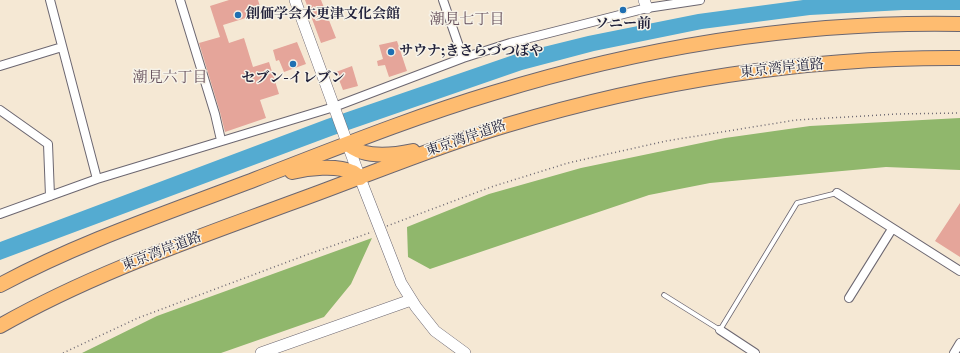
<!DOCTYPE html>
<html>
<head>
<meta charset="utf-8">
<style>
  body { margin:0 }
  canvas { display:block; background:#f5e8d4 }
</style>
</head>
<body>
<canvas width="960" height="353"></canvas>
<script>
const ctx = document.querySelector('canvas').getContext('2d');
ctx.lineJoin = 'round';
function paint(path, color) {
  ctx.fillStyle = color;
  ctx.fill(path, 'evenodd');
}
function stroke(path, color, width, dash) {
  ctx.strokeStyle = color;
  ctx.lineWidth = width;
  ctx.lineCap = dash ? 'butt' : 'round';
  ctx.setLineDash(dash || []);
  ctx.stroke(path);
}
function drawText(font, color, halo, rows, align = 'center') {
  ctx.font = font + ' "Libre Bodoni","Noto Serif JP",serif';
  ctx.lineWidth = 3;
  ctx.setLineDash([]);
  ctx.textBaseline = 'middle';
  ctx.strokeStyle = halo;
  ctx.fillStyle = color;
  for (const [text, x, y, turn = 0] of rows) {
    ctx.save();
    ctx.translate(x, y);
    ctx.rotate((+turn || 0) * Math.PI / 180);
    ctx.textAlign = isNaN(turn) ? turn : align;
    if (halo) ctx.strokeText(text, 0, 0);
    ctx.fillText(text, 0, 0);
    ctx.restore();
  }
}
const forest = new Path2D(`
  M960 118V170L886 167 710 183 649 195 430 269 408 257 407 227 489 194 581 168 725 138 810 126Z
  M372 238 351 284 324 317 221 353H82L157 316Z`);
const water = new Path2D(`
  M803 0H960V10H903L810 15 702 29 594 51 522 70 334 135 0 260V242L327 119 519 53 588 36 698 14Z`);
const building = new Path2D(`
  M229 0H258L262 13 223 25 229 43 244 38 253 67 269 62 279 94 260 100 266 118 225 132 220 112 199 43 220 37 210 6Z
  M305 0H321L336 38 321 43Z
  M397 41 407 71 389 77 385 65 378 66 377 61 383 59 379 45Z
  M297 42 306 64 284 72 279 60 276 61 273 50Z
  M352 66 358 86 343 90 336 72Z
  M960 203V257L935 241Z`);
const path = new Path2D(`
  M387 226 491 187 568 163 666 141 796 120 897 114 960 113
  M63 353 138 318 306 255 372 232`);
const service = new Path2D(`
  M664 295 720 330 797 203 837 193`);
const minor = new Path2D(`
  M50 0 97 179
  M180 0 215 114 221 140
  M443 0 463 58
  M0 66 62 47
  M0 110 48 144 50 196
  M837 193 960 271
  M0 214 97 179 334 107 463 58 510 43 647 8 700 0
  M849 298 892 229
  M720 330 755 353
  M954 353 960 343`);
const tertiary = new Path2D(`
  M295 0 360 178 401 283 416 307 435 331 465 353
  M644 0 647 8
  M261 353 411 300`);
const trunk = new Path2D(`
  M348 144C364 159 394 155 413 151
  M292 172C308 168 337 165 352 172 355 173 358 176 360 178
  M0 285C82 241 170 212 256 179 334 149 413 117 493 93 643 47 802 21 960 24
  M0 326C91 274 191 240 288 204 361 178 433 147 507 125 654 81 806 57 960 58`);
const markers = [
  [623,10,4,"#1f6fb2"],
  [238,15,4,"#1f6fb2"],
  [391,52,4,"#1f6fb2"],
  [293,64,4,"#1f6fb2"]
];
const poiNames = [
  ["創価学会木更津文化会館",246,15],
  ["ソニー前",623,25,"center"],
  ["サウナ;きさらづつぼや",399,52],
  ["セブン-イレブン",293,79,"center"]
];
const streetNames = [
  ["東京湾岸道路",782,69,-6],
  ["東京湾岸道路",466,139,-19],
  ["東京湾岸道路",162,252,-21]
];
const neighbourhoodNames = [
  ["潮見七丁目",467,20],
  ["潮見六丁目",170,78]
];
paint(forest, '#90b76c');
paint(water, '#54abd1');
paint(building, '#e5a59a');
stroke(service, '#6c6771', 5.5);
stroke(minor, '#6c6771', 10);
stroke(tertiary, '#6c6771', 12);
stroke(trunk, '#6c6771', 16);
stroke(path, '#6c6771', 1.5, [1, 3]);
stroke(service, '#fff', 4);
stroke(minor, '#fff', 8);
stroke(tertiary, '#fff', 11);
stroke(trunk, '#febc70', 14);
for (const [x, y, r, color] of markers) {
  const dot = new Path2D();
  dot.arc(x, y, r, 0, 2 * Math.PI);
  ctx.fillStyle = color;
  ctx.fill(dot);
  stroke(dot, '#f7f3e8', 1.5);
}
drawText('bold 14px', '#22223b', '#f7f3e8', poiNames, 'left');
drawText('14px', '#22223b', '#f7f3e8', streetNames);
drawText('15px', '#66505c', '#f7f3e8', neighbourhoodNames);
</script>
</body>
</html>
